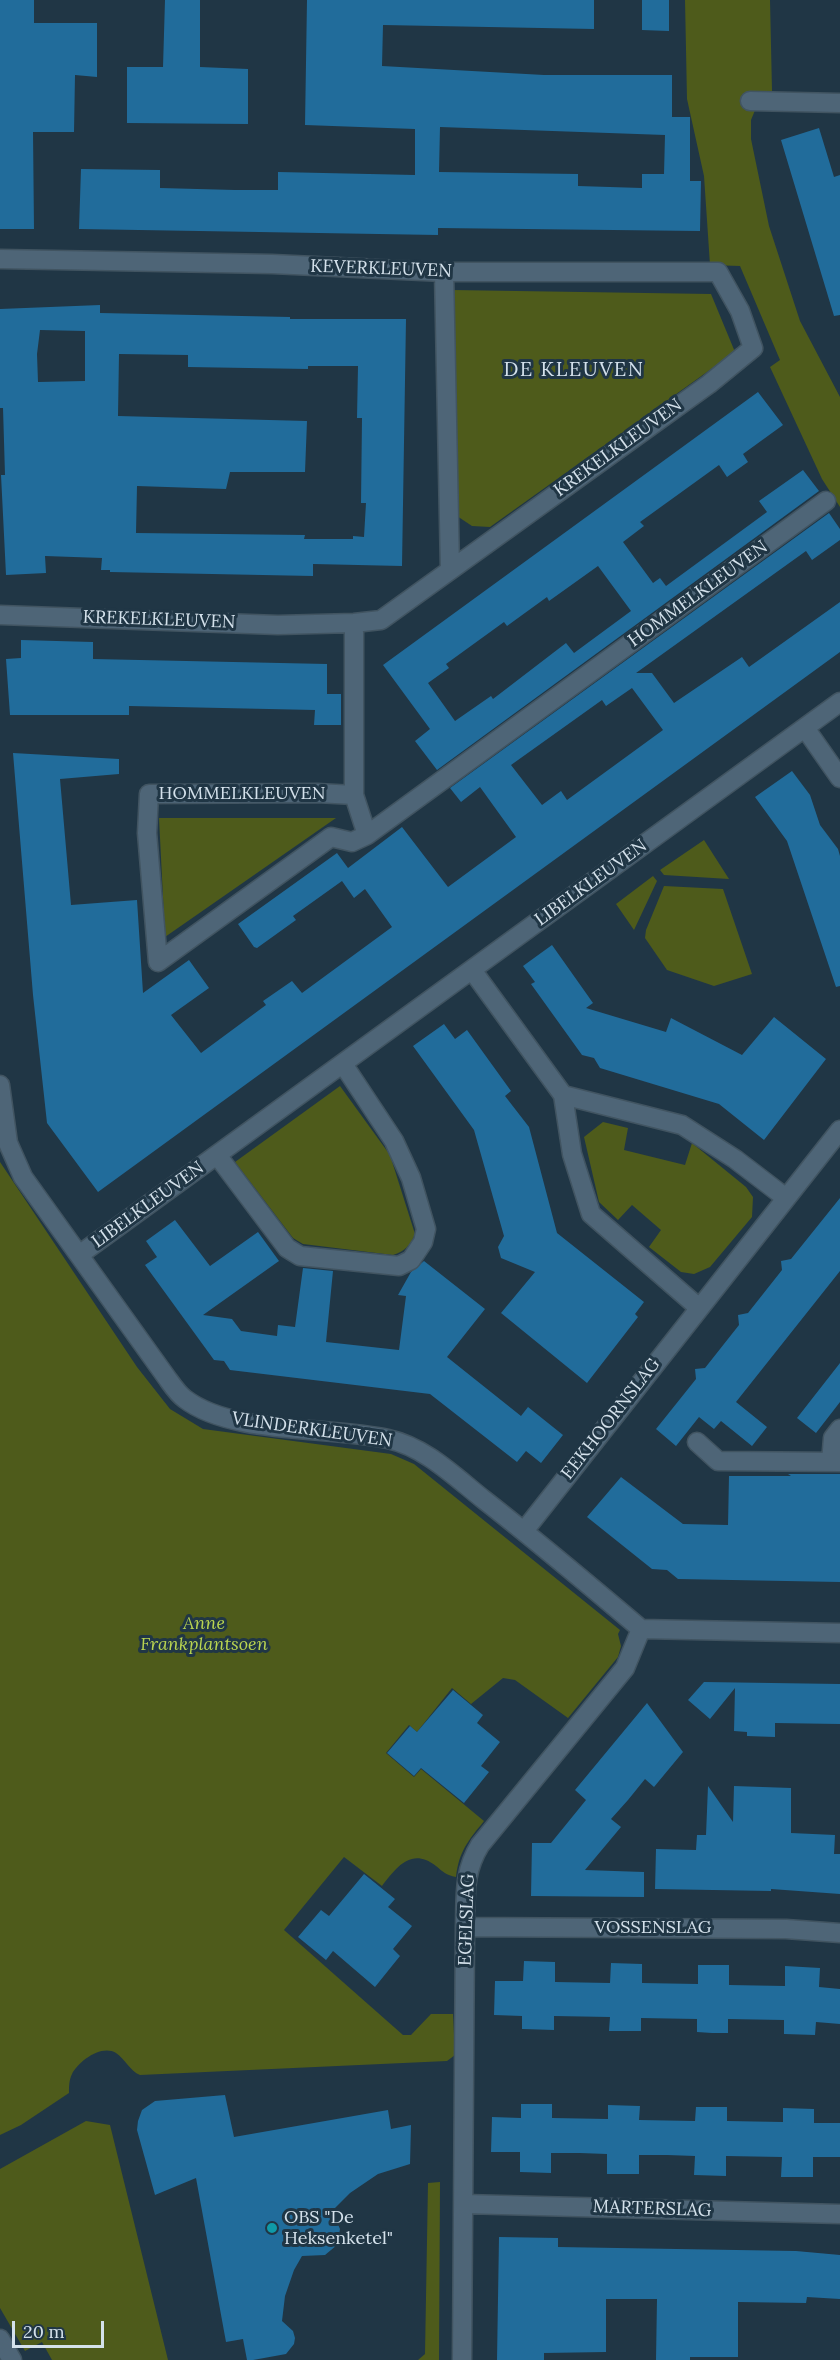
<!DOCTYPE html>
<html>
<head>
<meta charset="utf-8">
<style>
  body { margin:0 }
  #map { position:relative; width:840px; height:2360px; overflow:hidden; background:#203645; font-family:Lora,serif }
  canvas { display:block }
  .scale { position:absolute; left:12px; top:2321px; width:92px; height:27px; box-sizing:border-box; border:3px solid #d4e1eb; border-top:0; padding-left:8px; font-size:18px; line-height:21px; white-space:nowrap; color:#d4e1eb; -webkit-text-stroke:4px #203645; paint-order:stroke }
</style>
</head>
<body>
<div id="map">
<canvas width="840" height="2360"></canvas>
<div class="scale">20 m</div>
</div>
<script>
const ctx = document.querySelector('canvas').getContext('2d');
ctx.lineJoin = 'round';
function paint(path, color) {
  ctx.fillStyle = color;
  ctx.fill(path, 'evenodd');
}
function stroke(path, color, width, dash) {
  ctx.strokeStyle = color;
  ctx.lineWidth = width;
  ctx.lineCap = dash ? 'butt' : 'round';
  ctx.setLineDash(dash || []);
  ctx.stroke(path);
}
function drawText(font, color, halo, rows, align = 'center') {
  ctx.font = font + ' Lora,serif';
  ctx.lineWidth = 6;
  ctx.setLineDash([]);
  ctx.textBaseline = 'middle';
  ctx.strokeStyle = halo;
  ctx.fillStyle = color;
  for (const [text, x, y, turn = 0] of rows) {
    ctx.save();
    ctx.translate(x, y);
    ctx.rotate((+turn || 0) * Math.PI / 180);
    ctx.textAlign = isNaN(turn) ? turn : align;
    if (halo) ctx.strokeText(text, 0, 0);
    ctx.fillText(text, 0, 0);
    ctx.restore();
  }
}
const green = new Path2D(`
  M685 0H770L772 91H763L751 120V139L769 226 800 321 840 397V507L822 479 770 367 780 360 740 266 710 265 704 176 687 99Z
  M452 290 711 294 735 352 490 527 472 526 457 516Z
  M159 818H336L165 937Z
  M704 840 729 879 664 875 660 870Z
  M653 876 657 881 634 930 616 904Z
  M664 886 723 889 752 974 714 986 667 970 645 938 646 930Z
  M340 1086 390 1155 415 1234C410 1246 405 1251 393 1255L303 1244 293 1238 235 1162Z
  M603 1122 628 1128 624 1150 685 1165 692 1143 746 1187 753 1197 752 1217 710 1267 694 1274 681 1272 649 1247 661 1230 632 1205 618 1220 599 1202 584 1137Z
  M0 1162 137 1367 170 1409 203 1429 391 1454 414 1464 620 1630 618 1634 621 1646 618 1657 568 1718 515 1680 503 1678 471 1704 452 1688 417 1732 409 1725 386 1753 414 1777 421 1769 484 1821C468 1841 459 1851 456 1877 446 1875 443 1872 436 1866 411 1847 397 1867 382 1886L344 1857 284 1930 403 2035H411L431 2014H453L455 2055 447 2061 140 2075C130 2071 125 2059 116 2053 101 2044 78 2062 72 2074 69 2080 69 2087 69 2093L21 2125 0 2135Z
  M86 2121 110 2125 168 2360H52L42 2342 25 2351 0 2308V2169Z
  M440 2182 439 2360H418L425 2354 428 2183Z`);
const building = new Path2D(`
  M0 0H34V23H97V77L75 75 74 132H33L34 229H0Z
  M165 0H200V67L248 69V124L127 123V67H163Z
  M307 0H594V29L383 25 382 66 544 75H672V117H690V181H701L700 231 438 228V235L79 229 81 169 160 170V188L235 190H278V172L415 175V129L305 125ZM440 127 665 135 664 174H642V188L578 186V174L439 172Z
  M642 0H669V31L642 30Z
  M819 128 834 177 840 175V315L834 316 781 140Z
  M100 305V313L290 317V319H406L402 566 313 564V576L110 572V570H101L102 558 45 556 46 573 6 575 1 475H5L3 408H0V309ZM40 330 85 331V381L38 382 37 354ZM119 354 188 355V367L308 369V366H358L357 418H362L361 503H366L364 537 353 536V539H304L305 535 136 533 137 486 226 489 230 472H305L307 421 118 416Z
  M758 392 783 425 743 454 748 462 727 477 719 465 640 522 644 526 623 542 653 583 660 578 666 586 767 512 759 501 803 470 819 491 437 770 415 741 430 729 383 665ZM598 566 631 611 574 653 566 643 493 699 491 696 455 721 428 683 449 668 446 664 504 622 507 626 547 597 549 601Z
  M829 513 840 529V540L812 560 806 551 636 673H652L674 703 742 657 749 667 840 602V652L98 1192 47 1123 33 995 13 753 119 759V774L60 779 71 905 137 900 143 993 189 960 209 988 171 1015 201 1053 266 1005 263 1001 292 981 302 993 392 927 365 889 354 898 342 881 293 916 296 920 257 948 254 947 238 924 337 853 348 868 402 827 448 887 516 837 480 787 461 802 450 788ZM632 688 663 730 567 800 561 791 542 805 511 765 602 700 606 706Z
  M21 640 93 642V659L327 664V694H341V725H314L315 710 129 706V715H10L6 659 21 658Z
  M792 771 810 795 820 825 838 849 840 856V986L836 987 787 841 755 797Z
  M552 945 593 1003 586 1008 666 1032 671 1018 742 1055 774 1017 826 1059 764 1140 719 1104 600 1068 594 1058 582 1055 531 984 535 982 523 966Z
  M444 1024 455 1039 467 1030 511 1091 505 1096 529 1127 557 1233 644 1302 635 1314 638 1317 587 1383 501 1313 535 1272 501 1258 498 1247 504 1236 474 1130 413 1046Z
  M840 1198V1271L736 1402 767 1427 752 1446 721 1421 714 1429 699 1417 676 1446 656 1429 696 1379 695 1369 705 1368 739 1325 738 1315 748 1313 782 1270 781 1261 791 1259Z
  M175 1220 210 1266 258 1232 279 1261 203 1315 232 1319 241 1331 277 1336 278 1325 295 1327 303 1268 333 1271 326 1342 399 1350 406 1296 398 1295 411 1272 424 1261 485 1309 447 1357 521 1416 528 1407 563 1435 541 1463 526 1451 517 1462 430 1394 230 1370 224 1361 214 1360 145 1265 157 1257 146 1241Z
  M840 1363V1402L816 1433 797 1418Z
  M788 1474H840V1582L678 1579 667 1570 652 1569 587 1517 621 1477 683 1524 728 1525 729 1476H791Z
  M704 1682 840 1684V1724L775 1723V1737L747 1736V1732L734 1731 735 1688 710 1719 688 1700Z
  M453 1690 483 1715 477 1723 500 1742 481 1766 489 1772 464 1803 421 1768 414 1776 387 1753 410 1726 417 1732Z
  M647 1703 683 1752 654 1787 645 1779 628 1800 611 1819 621 1827 585 1870 644 1872V1897L531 1896 532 1843H551L586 1800 575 1790Z
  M708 1786 733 1822 734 1786 791 1788V1833L835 1835 834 1854H840V1894L771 1889V1891L655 1889 656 1849 696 1850 697 1835H706Z
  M364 1874 395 1899 388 1907 412 1926 393 1949 400 1956 375 1987 333 1951 326 1960 298 1937 321 1910 329 1916Z
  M524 1961 555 1962V1982L610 1983 611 1963 642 1964V1983L698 1984V1965H729V1985L785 1986V1966L820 1968 819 1987 840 1989V2024L816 2022 815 2035 784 2034V2020L728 2019V2033H712L697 2032V2019L641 2018V2031H609L610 2017 554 2016V2030L522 2029V2016L494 2015 495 1981H523Z
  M225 2095 234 2137 388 2110 391 2129 411 2125 410 2164 378 2174 350 2193 332 2211 340 2229 337 2245 325 2255 302 2256 294 2270 285 2296 282 2321 293 2331 295 2338 294 2344 286 2354 253 2360H247L243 2339 226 2342 196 2178 155 2195 137 2130 138 2121 142 2110 155 2101Z
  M521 2104H552V2118L608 2119V2105L640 2106 639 2120 695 2121 696 2107H727V2121L783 2122V2108L814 2109V2123H840V2157H813V2177H781L782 2157 726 2156V2176L694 2175 695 2156 667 2155H639V2174H607V2154L580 2153H551V2173L520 2172V2152H491L492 2117 521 2118Z
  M499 2237 558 2238V2247L796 2251 840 2255V2299L807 2297 806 2303 738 2302V2357H690V2360H656L657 2299H606V2352L544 2353V2360H497Z`);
const minor = new Path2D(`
  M750 101 840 103
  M0 259 272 264 444 272H718L740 311 753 348 709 384 381 620 354 623 278 625 0 615
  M444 272 450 569
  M354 623V795L367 835
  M805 728 840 778
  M354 795 317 793 149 794 147 833 158 962 331 837 352 842 367 835 826 501
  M472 970 563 1095 572 1154 591 1214 698 1307
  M0 1085 8 1143 23 1177 167 1378C172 1385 178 1394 185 1399 232 1435 330 1426 388 1439 425 1447 454 1476 483 1499 537 1541 589 1585 641 1629
  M563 1095 682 1125 735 1159 786 1198
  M217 1155 287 1248 300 1256 399 1266 411 1260 423 1242 426 1229 411 1178 394 1141 343 1064
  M79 1255 840 702
  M697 1442 718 1461 840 1462
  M831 1462 833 1438 840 1429
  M524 1531 840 1130
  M465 1927 786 1929 840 1933
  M464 2204 840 2214
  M0 2339 12 2360
  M462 2360 465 1927C466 1895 463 1873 480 1845L625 1668 641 1629 840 1633`);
const markers = [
  [272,2228,6,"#0f9aa8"]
];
const streetNames = [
  ["KEVERKLEUVEN",381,269,2],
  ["KREKELKLEUVEN",618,448,-36],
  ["HOMMELKLEUVEN",698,594,-36],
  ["KREKELKLEUVEN",159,620,2],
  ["HOMMELKLEUVEN",242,794],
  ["LIBELKLEUVEN",591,883,-36],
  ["LIBELKLEUVEN",148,1205,-36],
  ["EEKHOORNSLAG",611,1419,-52],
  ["VLINDERKLEUVEN",312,1430,8],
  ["EGELSLAG",467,1920,-88],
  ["VOSSENSLAG",653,1928],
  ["MARTERSLAG",652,2209,2]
];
const parkNames = [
  ["Anne",204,1624],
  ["Frankplantsoen",204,1645]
];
const poiNames = [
  ["OBS \"De",284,2218],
  ["Heksenketel\"",284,2239]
];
const neighbourhoodNames = [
  ["DE KLEUVEN",574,370]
];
paint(green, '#4e5b1b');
paint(building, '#216c9b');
stroke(minor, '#415461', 21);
stroke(minor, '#4e6577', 18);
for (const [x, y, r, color] of markers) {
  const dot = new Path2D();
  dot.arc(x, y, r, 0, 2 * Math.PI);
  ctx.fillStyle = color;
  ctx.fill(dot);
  stroke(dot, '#203645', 2);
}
drawText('18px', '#d4e1eb', '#203645', streetNames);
drawText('italic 18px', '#b9d450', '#203645', parkNames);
drawText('18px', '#d4e1eb', '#203645', poiNames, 'left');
ctx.letterSpacing = '1.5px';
drawText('20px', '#d4e1eb', '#203645', neighbourhoodNames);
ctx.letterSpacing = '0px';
</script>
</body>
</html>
